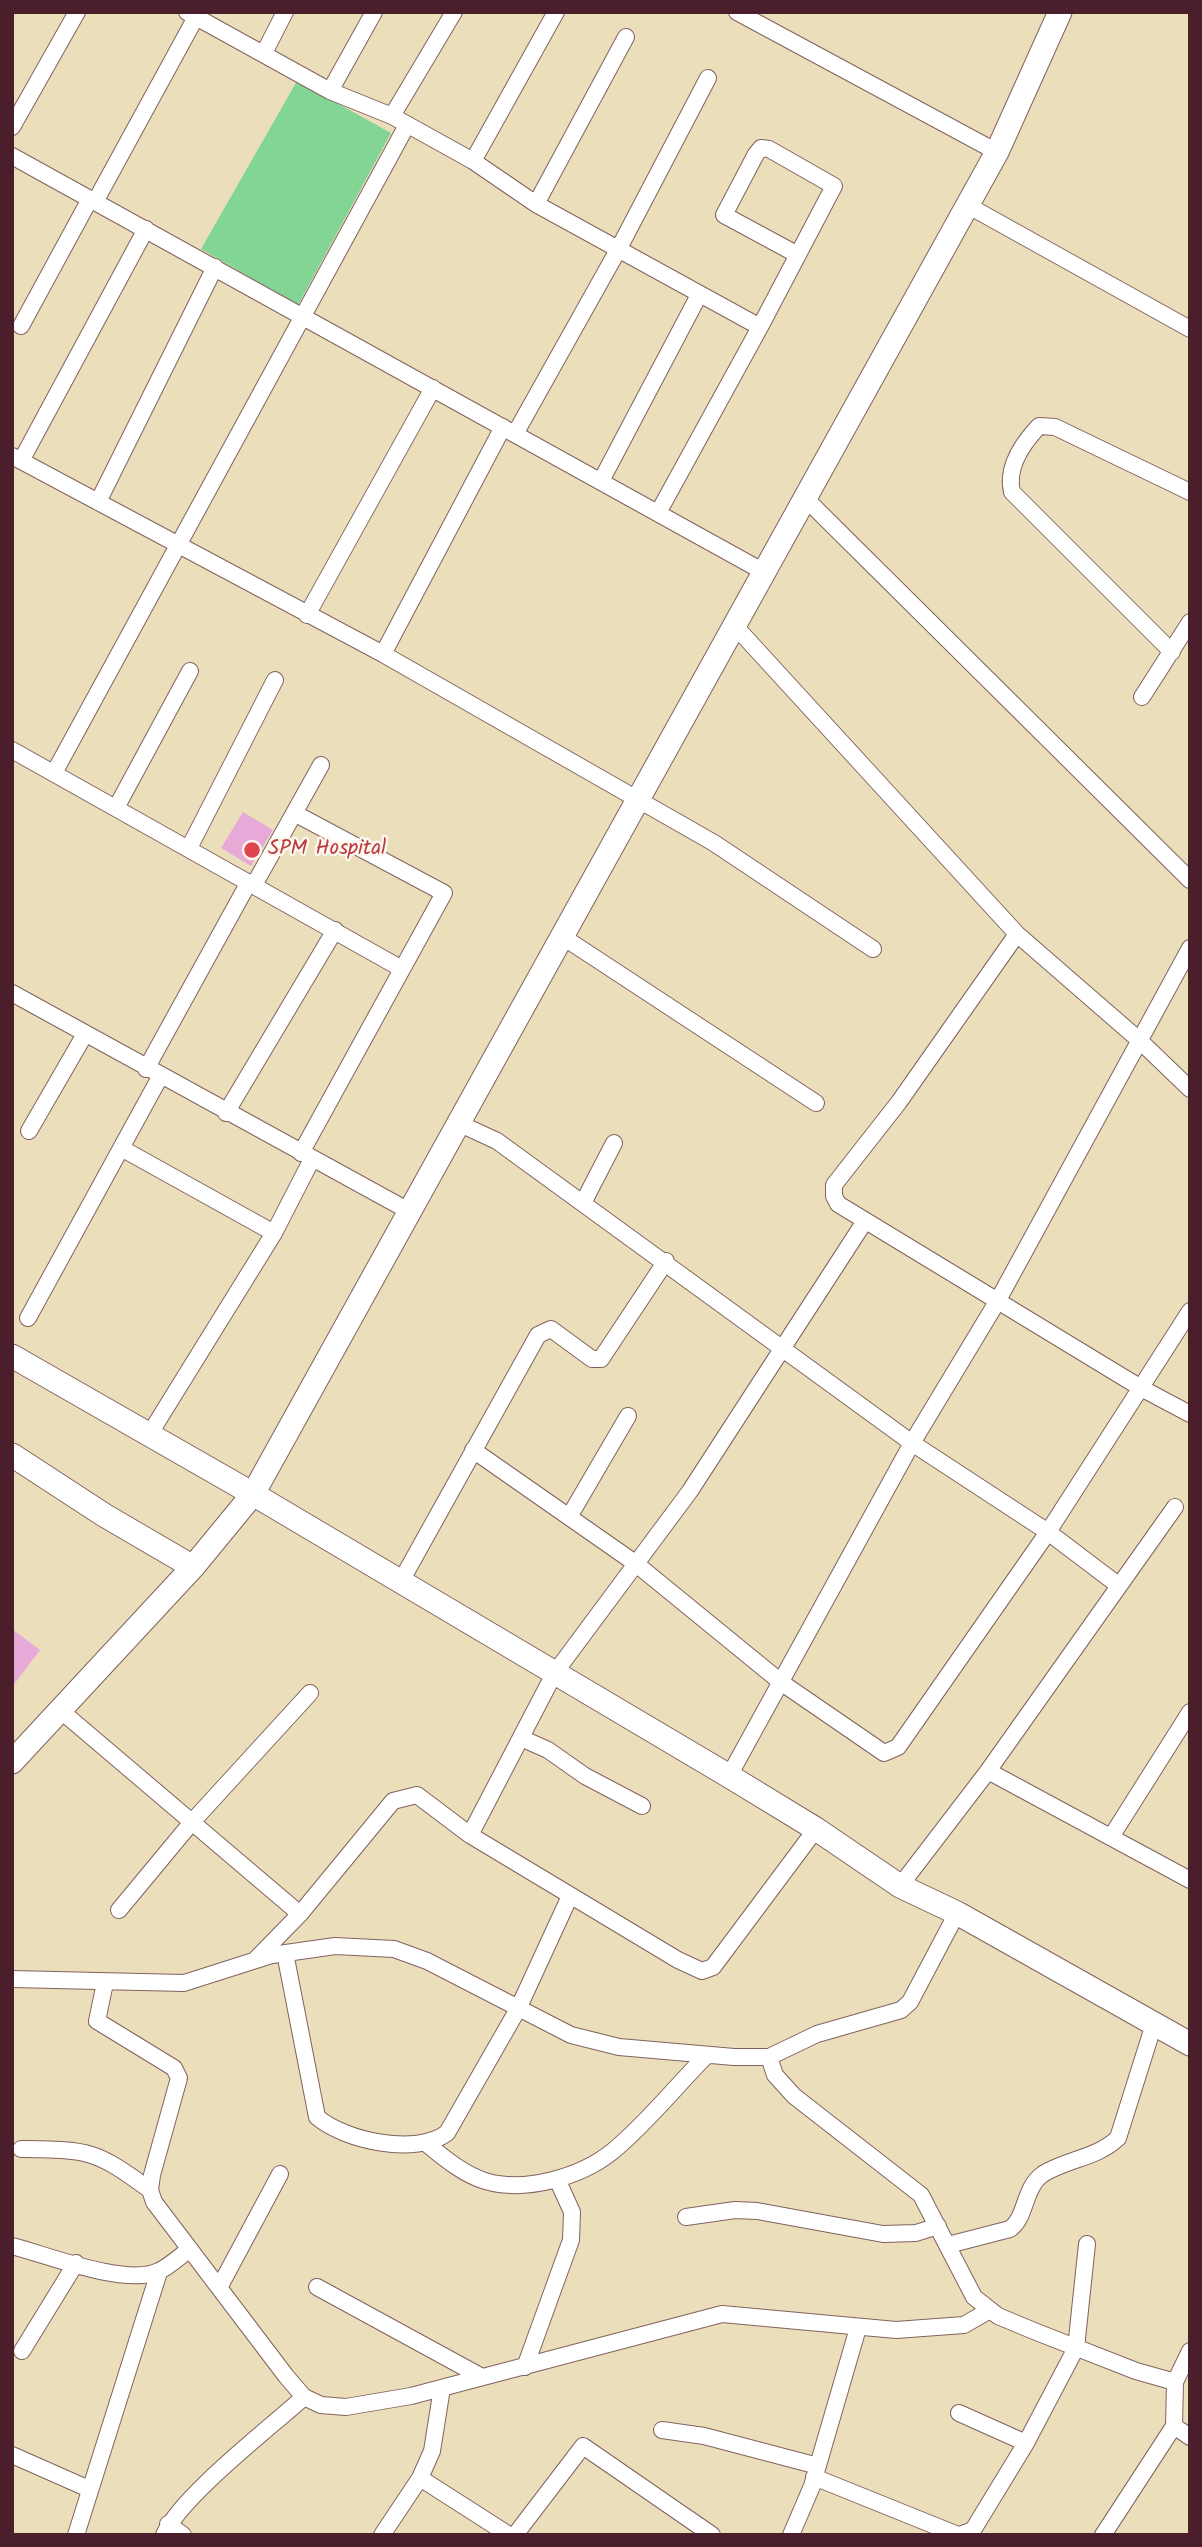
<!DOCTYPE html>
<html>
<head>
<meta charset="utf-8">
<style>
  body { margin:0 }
  #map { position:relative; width:1202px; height:2547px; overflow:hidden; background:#ebdebb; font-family:Kalam,sans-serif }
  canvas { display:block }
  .frame { position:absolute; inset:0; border:14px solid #4a1f2b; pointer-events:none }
</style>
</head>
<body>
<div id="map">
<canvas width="1202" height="2547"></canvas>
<div class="frame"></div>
</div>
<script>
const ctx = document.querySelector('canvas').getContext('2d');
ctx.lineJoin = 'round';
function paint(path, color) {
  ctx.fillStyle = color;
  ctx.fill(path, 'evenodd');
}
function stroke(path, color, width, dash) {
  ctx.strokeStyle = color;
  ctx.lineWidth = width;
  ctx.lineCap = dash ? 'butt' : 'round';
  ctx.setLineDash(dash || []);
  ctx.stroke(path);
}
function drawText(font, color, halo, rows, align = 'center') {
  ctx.font = font + ' Kalam,sans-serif';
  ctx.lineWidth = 5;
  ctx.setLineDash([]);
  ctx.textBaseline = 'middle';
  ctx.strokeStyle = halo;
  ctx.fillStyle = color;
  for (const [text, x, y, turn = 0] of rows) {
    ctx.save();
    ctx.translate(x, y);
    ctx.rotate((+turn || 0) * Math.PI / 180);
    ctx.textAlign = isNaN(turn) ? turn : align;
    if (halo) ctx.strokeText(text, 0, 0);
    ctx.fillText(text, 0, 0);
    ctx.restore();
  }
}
const green = new Path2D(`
  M297 81 391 133 298 305 201 249Z`);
const building = new Path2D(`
  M243 812 273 830 251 866 221 848Z
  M12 1629 40 1650 12 1687Z`);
const street = new Path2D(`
  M187 12 330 91 392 116 473 161 536 204 760 327 834 186 769 149 761 148 756 154 724 215 798 255
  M737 12 997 152
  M264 53 285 12
  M330 91 374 12
  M392 116 454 12
  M12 127 77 12
  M12 156 764 572
  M473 161 556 12
  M95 202 196 17
  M536 204 626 37
  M967 205 1190 329
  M21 326 90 199
  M515 434 618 250 708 78
  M12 456 383 654 714 843 873 949
  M21 461 146 229
  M601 481 699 295
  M804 497 1190 880
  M98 502 215 267
  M658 513 760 327
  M307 615 433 388
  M734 625 1017 934 1139 1040 1190 1089
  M1172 652 1012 492C1006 467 1022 444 1039 426L1055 427 1190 492
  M383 654 503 427
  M1142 697 1190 622
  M12 750 402 969
  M54 773 407 125
  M116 808 190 671
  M294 813 444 893 301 1153
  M189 848 275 680
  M254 885 321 765
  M1017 934 899 1102 834 1185V1196L838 1204 1141 1388 1190 1414
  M563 937 816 1103
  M12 993 407 1210
  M146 1069 249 882
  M226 1113 335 930
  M458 1123 497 1141 912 1443 1048 1532 1118 1585
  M29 1131 85 1034
  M121 1148 274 1233 312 1159
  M583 1203 614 1143
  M28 1318 160 1077
  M149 1435 274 1233
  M473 1450 635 1563 782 1683 884 1753 898 1747 1048 1532 1190 1311
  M569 1517 628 1416
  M400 1583 538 1335 551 1329 592 1359H601L666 1261
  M60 1710 300 1914
  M521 1738 548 1750 585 1776 642 1806
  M988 1771 1190 1880
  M729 1776 912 1443 997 1302 1190 948
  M470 1835 678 1960 702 1971 713 1967 816 1829
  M1111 1837 1190 1712
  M900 1886 988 1771 1175 1507
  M119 1910 192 1822 310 1693
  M285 1953 317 2117C345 2141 416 2156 447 2133L518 2009 570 1896
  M256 1959 300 1914 393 1801 417 1795 470 1835 554 1674 690 1491 865 1221
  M12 1979 184 1983 272 1955 335 1946 394 1949 427 1961 571 2035 619 2047 734 2057H769L817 2034 901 2010 910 2002 957 1913
  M105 1983 97 2021 174 2068 179 2078 152 2175 150 2190 154 2202 286 2376 304 2397 321 2405 346 2407 411 2396 722 2314 896 2330 964 2325 990 2310
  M769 2057 775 2075 794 2096 921 2195 974 2297 998 2316 1034 2331 1136 2371 1175 2382
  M427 2144C444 2158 463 2174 485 2181 525 2193 581 2177 613 2151 647 2123 676 2086 707 2055
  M21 2149C89 2150 94 2149 150 2190
  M686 2217 735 2210 757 2211 883 2234 916 2233 938 2226
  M948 2245 1010 2229C1027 2217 1023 2188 1043 2174 1067 2159 1097 2158 1118 2138L1154 2024
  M12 2246C47 2255 127 2287 159 2271 170 2266 180 2256 190 2249
  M220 2286 280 2174
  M317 2287 482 2377
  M22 2351 76 2263
  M525 2367 571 2240 572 2212 557 2179
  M959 2413 1026 2443
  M1174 2426 1190 2437
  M662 2430 704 2436 818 2466
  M12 2455 89 2489
  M814 2477 958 2535
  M420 2478 432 2451 442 2388
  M168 2524 183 2535
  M76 2535 159 2272
  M164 2535C179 2498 271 2427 304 2397
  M382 2535 420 2478 509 2535
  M515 2535 583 2446 712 2535
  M791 2535 812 2486 858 2328
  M960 2535 973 2530 1026 2443 1076 2348 1087 2244
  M1103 2535 1174 2426 1175 2382 1190 2351`);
const secondary = new Path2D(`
  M12 1356 253 1494 729 1776 816 1829 900 1886 957 1913 1190 2044
  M12 1455 104 1515 193 1567
  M12 1762 193 1567 253 1494 997 152 1060 12`);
const markers = [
  [252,850,9,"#e0444e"]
];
const healthNames = [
  ["SPM Hospital",268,850]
];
paint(green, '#83d596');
paint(building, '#e7aad8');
stroke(street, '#82625d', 18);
stroke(secondary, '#82625d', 25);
stroke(street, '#fff', 16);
stroke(secondary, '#fff', 23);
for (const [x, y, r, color] of markers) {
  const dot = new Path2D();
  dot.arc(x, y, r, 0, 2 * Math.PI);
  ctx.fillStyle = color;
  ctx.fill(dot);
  stroke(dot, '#fbf7ec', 2.5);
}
drawText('21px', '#be3a42', '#fbf7ec', healthNames, 'left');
</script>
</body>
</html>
